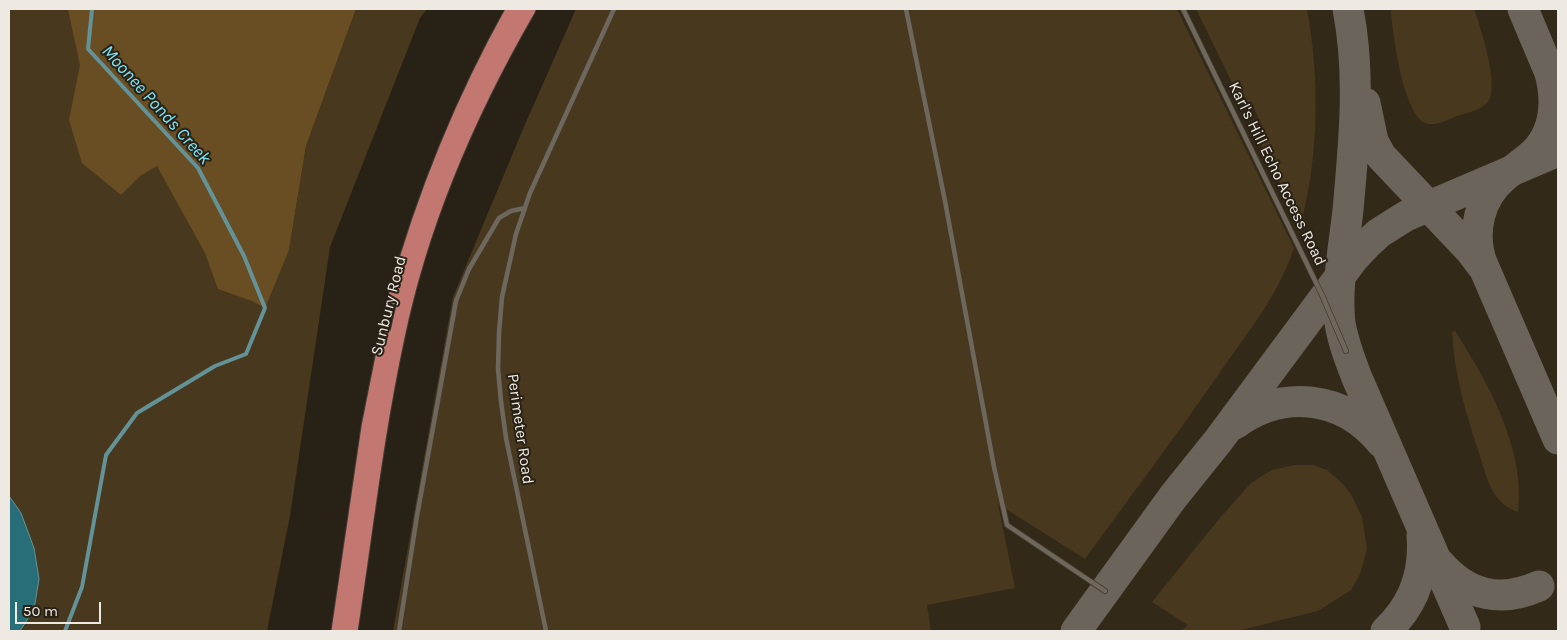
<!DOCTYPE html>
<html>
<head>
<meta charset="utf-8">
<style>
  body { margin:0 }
  #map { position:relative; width:1567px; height:640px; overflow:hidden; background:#282116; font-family:Karla,sans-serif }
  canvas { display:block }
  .frame { position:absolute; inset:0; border:10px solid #eee9e2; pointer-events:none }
  .scale { position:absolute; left:15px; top:602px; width:86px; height:22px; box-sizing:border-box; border:2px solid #eee9e2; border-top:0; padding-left:6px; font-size:15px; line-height:18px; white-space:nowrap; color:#eee9e2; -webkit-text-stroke:4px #282116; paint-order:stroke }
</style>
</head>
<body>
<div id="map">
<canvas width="1567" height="640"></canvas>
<div class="frame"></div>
<div class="scale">50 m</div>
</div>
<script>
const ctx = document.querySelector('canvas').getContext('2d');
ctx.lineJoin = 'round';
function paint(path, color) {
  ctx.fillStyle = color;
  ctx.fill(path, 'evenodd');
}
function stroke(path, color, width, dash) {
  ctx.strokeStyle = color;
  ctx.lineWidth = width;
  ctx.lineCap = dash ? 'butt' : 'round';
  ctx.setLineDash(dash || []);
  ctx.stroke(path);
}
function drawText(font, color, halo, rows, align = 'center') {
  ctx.font = font + ' Karla,sans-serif';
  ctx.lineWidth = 4;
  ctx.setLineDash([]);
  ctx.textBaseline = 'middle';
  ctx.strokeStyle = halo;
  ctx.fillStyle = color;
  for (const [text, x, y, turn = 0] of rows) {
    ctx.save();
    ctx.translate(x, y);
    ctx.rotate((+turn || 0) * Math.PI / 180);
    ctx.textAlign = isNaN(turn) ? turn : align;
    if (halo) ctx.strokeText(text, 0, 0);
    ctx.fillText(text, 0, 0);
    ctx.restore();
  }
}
const built = new Path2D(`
  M576 9H1558V631H393L453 297 523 129Z`);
const green = new Path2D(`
  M9 9H92L289 250 306 146 356 9H427L420 18 330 247 290 516 267 631H9Z
  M576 9H1177L1294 248C1279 293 1252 327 1225 365 1180 431 1132 494 1085 559L998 504 1015 588 927 605 931 631H393L453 297 523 129Z
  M1196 9H1307C1320 80 1319 157 1300 227L1256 133 1263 129 1252 103 1244 107Z
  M1391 9H1474C1481 28 1497 80 1490 98 1486 109 1467 113 1457 116 1447 120 1435 127 1425 123 1403 113 1392 32 1391 9Z
  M1455 331C1488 382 1526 450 1518 512 1509 509 1502 504 1496 496 1487 483 1484 468 1479 453 1466 414 1454 373 1452 332Z
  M1294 465H1313L1327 470 1342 483 1351 494 1362 517 1367 549 1360 574 1351 590 1318 611 1237 631H1181L1188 625 1152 602 1219 519 1251 483 1272 470Z`);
const forest = new Path2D(`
  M68 9H356L306 146 289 250 265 308 252 301 218 289 205 253 157 166 140 176 121 195 82 163 69 120 80 65Z`);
const water = new Path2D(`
  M9 496 21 513 34 548 39 579 34 609 20 631H9Z`);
const stream = new Path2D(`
  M65 631 82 587 106 455 137 413 215 366 246 354 265 308 244 256 198 168 88 49 92 9`);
const taxiway = new Path2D(`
  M1348 9C1361 75 1354 143 1348 210 1344 247 1336 286 1340 323 1343 342 1350 360 1357 378L1465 627
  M1523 9 1550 73 1558 87
  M1550 73C1557 100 1556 127 1538 149 1528 160 1516 167 1505 176 1479 197 1471 233 1482 263L1558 439
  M1365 103 1373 141 1381 156 1470 250 1482 266
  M1235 424C1283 389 1343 395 1381 442
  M1440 564C1468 596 1501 603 1539 586
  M1076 631 1173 497 1218 441 1353 259 1368 243 1379 233 1406 216 1558 151
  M1386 631C1414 605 1425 573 1422 536`);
const lane = new Path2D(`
  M906 9 945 201 994 467 1007 525 1105 591
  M1183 9 1322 295 1346 351
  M399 631 417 516 456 301 469 269 499 218 511 211 525 208
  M546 631 506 438 501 401 498 369 499 333 502 297 516 234 530 193 614 9`);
const primary = new Path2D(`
  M396 297C424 196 463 100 514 9
  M339 631 369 427 387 337
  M350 631C365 533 376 434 397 337 421 221 469 111 528 9`);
const streetNames = [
  ["Karl's Hill Echo Access Road",1277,174,64],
  ["Sunbury Road",389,306,-76],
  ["Perimeter Road",520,429,82]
];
const waterNames = [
  ["Moonee Ponds Creek",156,105,48]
];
paint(built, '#332918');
paint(green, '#48381d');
paint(forest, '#684e22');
paint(water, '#286e78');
stroke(water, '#639398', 1);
stroke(stream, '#639398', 4);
stroke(taxiway, '#6a645a', 31);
stroke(lane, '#423c34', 6);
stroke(primary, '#423c34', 17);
stroke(lane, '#6f675a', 4.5);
stroke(primary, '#c27771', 15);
drawText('16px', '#eee9e2', '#282116', streetNames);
drawText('italic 18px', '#7ce5f6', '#282116', waterNames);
</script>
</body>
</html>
